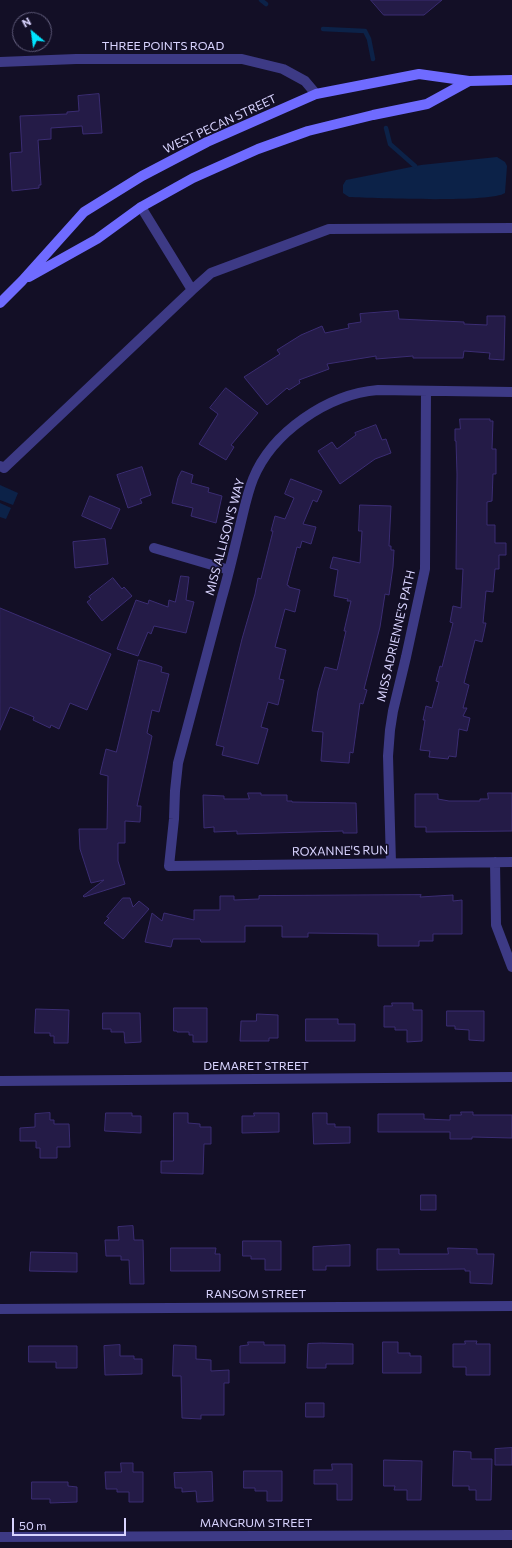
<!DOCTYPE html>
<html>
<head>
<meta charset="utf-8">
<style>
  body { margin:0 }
  #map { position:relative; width:512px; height:1548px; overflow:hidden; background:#130f26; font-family:Commissioner,sans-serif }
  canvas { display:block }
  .north { position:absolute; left:12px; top:12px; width:40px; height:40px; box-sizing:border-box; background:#130f26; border:1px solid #625e7d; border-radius:50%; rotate:331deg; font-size:11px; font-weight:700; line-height:16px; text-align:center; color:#d9d4ff }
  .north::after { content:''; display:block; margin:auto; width:14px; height:18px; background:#00e5ff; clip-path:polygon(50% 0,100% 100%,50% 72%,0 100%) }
  .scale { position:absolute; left:12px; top:1518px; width:114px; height:18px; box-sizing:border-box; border:2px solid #d9d4ff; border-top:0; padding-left:5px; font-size:12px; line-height:14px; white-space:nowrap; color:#d9d4ff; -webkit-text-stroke:3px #130f26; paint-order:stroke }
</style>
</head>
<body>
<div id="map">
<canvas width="512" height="1548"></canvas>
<div class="north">N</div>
<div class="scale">50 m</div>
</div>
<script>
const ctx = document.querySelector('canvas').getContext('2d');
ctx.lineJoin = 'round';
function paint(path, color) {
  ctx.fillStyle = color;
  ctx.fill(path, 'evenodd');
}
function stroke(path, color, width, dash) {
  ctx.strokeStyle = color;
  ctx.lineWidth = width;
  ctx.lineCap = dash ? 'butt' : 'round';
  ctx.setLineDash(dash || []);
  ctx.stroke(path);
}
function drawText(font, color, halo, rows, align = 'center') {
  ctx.font = font + ' Commissioner,sans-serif';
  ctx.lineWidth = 3.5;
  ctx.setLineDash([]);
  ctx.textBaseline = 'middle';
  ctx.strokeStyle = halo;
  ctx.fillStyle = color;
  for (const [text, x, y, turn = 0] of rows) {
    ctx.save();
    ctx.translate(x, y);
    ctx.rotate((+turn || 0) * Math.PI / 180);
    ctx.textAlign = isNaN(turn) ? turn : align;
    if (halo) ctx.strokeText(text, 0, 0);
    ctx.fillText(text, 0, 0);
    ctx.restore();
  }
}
const water = new Path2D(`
  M497 157 505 162 507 166 505 193C491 203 373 198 349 197L343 193V185L346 180 421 165Z
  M0 485 18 493 13 505 0 500Z
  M0 503 11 508 6 519 0 517Z`);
const stream = new Path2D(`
  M261 0 266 4
  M323 29 365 31 369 39 373 59
  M386 128 390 144 415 166`);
const building = new Path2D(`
  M371 0H442L424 15H384Z
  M99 94 102 133 83 134 82 126 51 128V139L38 140 41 185H39V188L12 191 10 153 22 152 20 116 67 114V112L79 111 78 96Z
  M398 311 399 319 464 322V324L487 325V316H505L504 360 489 359 490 353 464 351 463 358H413V356L376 359V356L327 364 329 369 299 380 300 383 289 390 287 388 267 405 244 377 280 354 277 350 301 335 322 326 325 333 349 328 348 324 361 322 360 314Z
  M226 388 258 413 231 445 234 447 226 460 199 444 218 414 210 408Z
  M460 419H490V421H493L492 449H496V474H493L492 501 487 502V525H495V543H506V555H499V569H495L493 592 486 591 483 623H486L482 642 475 640 464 683 469 685 463 708H467L463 716 470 718 467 731 459 729 456 757 449 756 448 759 429 757 430 751 420 750 425 720H423L426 706 432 708 439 682 436 681 440 666 442 667 453 623 450 622 453 606 461 608 463 569H456L457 474 456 441H455V429H460Z
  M376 425 382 440 386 439 391 453 375 459 340 484 318 451 332 442 337 449 356 435 355 433Z
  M142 467 151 495 140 499 142 503 128 508 117 475Z
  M182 471 193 475 191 483 209 488 208 492 222 496 216 523 191 516 193 508 172 503 178 478Z
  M291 479 322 491 317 502 313 500 303 524 316 527 311 544 302 541 300 548 297 547 287 585 289 586V587L300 590 295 612 285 609 275 647 286 650 279 679 284 680 278 705 268 702 261 727 268 729 258 764 222 755 224 747 216 745 242 639 255 594 258 578 261 579 273 531H271L275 516 285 519 294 498 285 494Z
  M90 496 120 509 111 529 82 516Z
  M360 505 391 506 389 546H391V550H394L393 567 389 595 385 594 380 627 364 689 367 690 363 704 360 703 353 753 350 752 349 763 321 761 323 732 312 731 318 691 325 667 337 670 346 631H344L351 601H347L348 599 334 596 338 570 330 568 333 557 360 563 362 531H359Z
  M105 539 108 564 75 568 73 542Z
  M181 576 189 577 186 600 194 602 186 633 154 626 151 634 148 632 138 656 117 649 136 600 148 604 149 600 168 607 169 600 175 602Z
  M113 578 122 589 124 587 132 596 102 621 87 602 91 599 89 597Z
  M0 608 111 654 87 710 70 703 59 729 51 725 50 728 33 720 34 717 10 707 0 730Z
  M139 660 157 665 162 667 161 672 169 674 159 712 152 710 147 733 152 736 137 806H141L140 822 125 821V843H118V861L125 884 84 897 83 896 104 880 91 883 80 849 79 829H107L108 776 100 774 106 749 116 752Z
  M248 793H261V795H287V801H292V802L356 803 357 833H343V831L237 834V831L214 832V827L204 828 203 795 224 796V799H249Z
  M488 793H512V831L426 832V827H415V794H438V799L449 801H480V799H488Z
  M421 895 420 897 453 895V901L462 900V934H433V941H419V946H378V934L308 933V937H282V926H245V942H201L200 939H173L171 947 145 942 152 913 162 921 164 913 194 920V910H220V896H234V900L259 899V896Z
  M123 898H130L133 907 139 901 149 909 123 939 104 923 109 918 107 917Z
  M392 1003H413V1010H422V1041L407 1042V1030H395V1027H384V1006H392Z
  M174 1008H207V1042H193V1035H189V1032H177V1031H174Z
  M36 1009 69 1010 68 1043H54V1036H50V1033H35Z
  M447 1011H484V1041L469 1040V1030L455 1029V1026H447Z
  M103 1013H140L141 1042 125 1043 124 1032H111V1029H103Z
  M257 1014 278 1015V1038H269V1041H240L241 1021H256Z
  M306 1019H338V1024H355V1041H306Z
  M461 1112H473V1115H512V1138L472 1137V1139H450V1132H378V1114H424V1119L450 1120V1115H461Z
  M50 1113V1120H54V1124H69L70 1147H57V1158H40V1148H36V1141H20V1128L35 1127V1114Z
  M106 1113H132V1116H141V1133L105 1131Z
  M174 1113H188V1123L200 1124V1127H211V1144H204L203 1174 161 1173V1161H173Z
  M254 1113H279V1132L242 1133V1116H254Z
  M313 1113H327V1124H335V1127H350V1143L314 1144Z
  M421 1195H436V1210H421Z
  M133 1226 134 1240H143L144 1284H130L129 1260H121V1256H106L105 1240H119L118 1227Z
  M243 1241H281V1270H265V1259H251V1256H243Z
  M350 1245V1266H326V1270H313V1247Z
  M171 1248H216L215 1254H220V1271H171Z
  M448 1248 477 1249V1254H494L492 1284 470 1283V1271H465V1269L377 1270V1249H399V1254H448Z
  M31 1252 77 1253V1272L30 1271Z
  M465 1341H477L476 1344H490V1375H466V1367H453V1344H465Z
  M248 1342H264V1345H285V1363H240V1346L248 1345Z
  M383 1342H398V1353H410V1356H421V1373H383Z
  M322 1343 353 1344V1364H326V1368H307L308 1344Z
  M120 1345V1356H134V1359H142V1374L105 1375 104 1346Z
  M174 1345 196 1346V1359L211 1360V1371L229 1370V1383H224V1415H201V1419L182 1418 181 1376H173Z
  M29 1346H77V1368H56V1362H29Z
  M306 1403H324V1417H306Z
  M512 1448V1465H495V1449Z
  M454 1451 471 1452V1459H492L491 1500H476V1490H469V1486H453Z
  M384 1460 422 1461 421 1500H407V1490H394L395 1486H384Z
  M121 1463H133V1472H143V1502H129V1492H117V1489H106L105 1472H121Z
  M332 1464H352V1500H337V1484H314V1470H332Z
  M244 1471H282V1501H267V1491H255V1488H244Z
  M212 1472 213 1501 197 1502 196 1491 182 1492V1488H175L174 1473Z
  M32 1482H68V1486L77 1487V1502L50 1503V1499H32Z`);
const minor = new Path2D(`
  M0 62 76 59H242L283 69 305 81 316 94
  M192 290 211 273 329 229 512 228
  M512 392 378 390C328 394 272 432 253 479 247 494 244 510 240 526 234 550 229 573 222 597 207 652 193 708 178 763L175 791 174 819 169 866 512 862
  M0 466 4 468 192 290 141 207
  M154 548 229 570
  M495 862 496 925 512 967
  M391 863 388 756 390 730 393 711 406 657 425 569 426 391
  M0 1081 512 1077
  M0 1309 512 1306
  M0 1537 512 1535`);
const secondary = new Path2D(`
  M29 277 97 239 141 207 193 178 258 149 308 131 373 115 427 104 469 81
  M0 303 22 281 84 212 142 176 207 142 316 94 419 74 469 81 512 80`);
const streetNames = [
  ["THREE POINTS ROAD",163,46],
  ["WEST PECAN STREET",220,124,-25],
  ["MISS ALLISON'S WAY",225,537,-75],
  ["MISS ADRIENNE'S PATH",396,636,-77],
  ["ROXANNE'S RUN",340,851,-1],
  ["DEMARET STREET",256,1066],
  ["RANSOM STREET",256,1294],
  ["MANGRUM STREET",256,1523]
];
paint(water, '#0c2248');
stroke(stream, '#0c2248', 4.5);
paint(building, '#241b47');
stroke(building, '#3b2d73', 1);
stroke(minor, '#3d3a85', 10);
stroke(secondary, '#6f6bff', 10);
drawText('12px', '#d9d4ff', '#130f26', streetNames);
</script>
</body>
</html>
